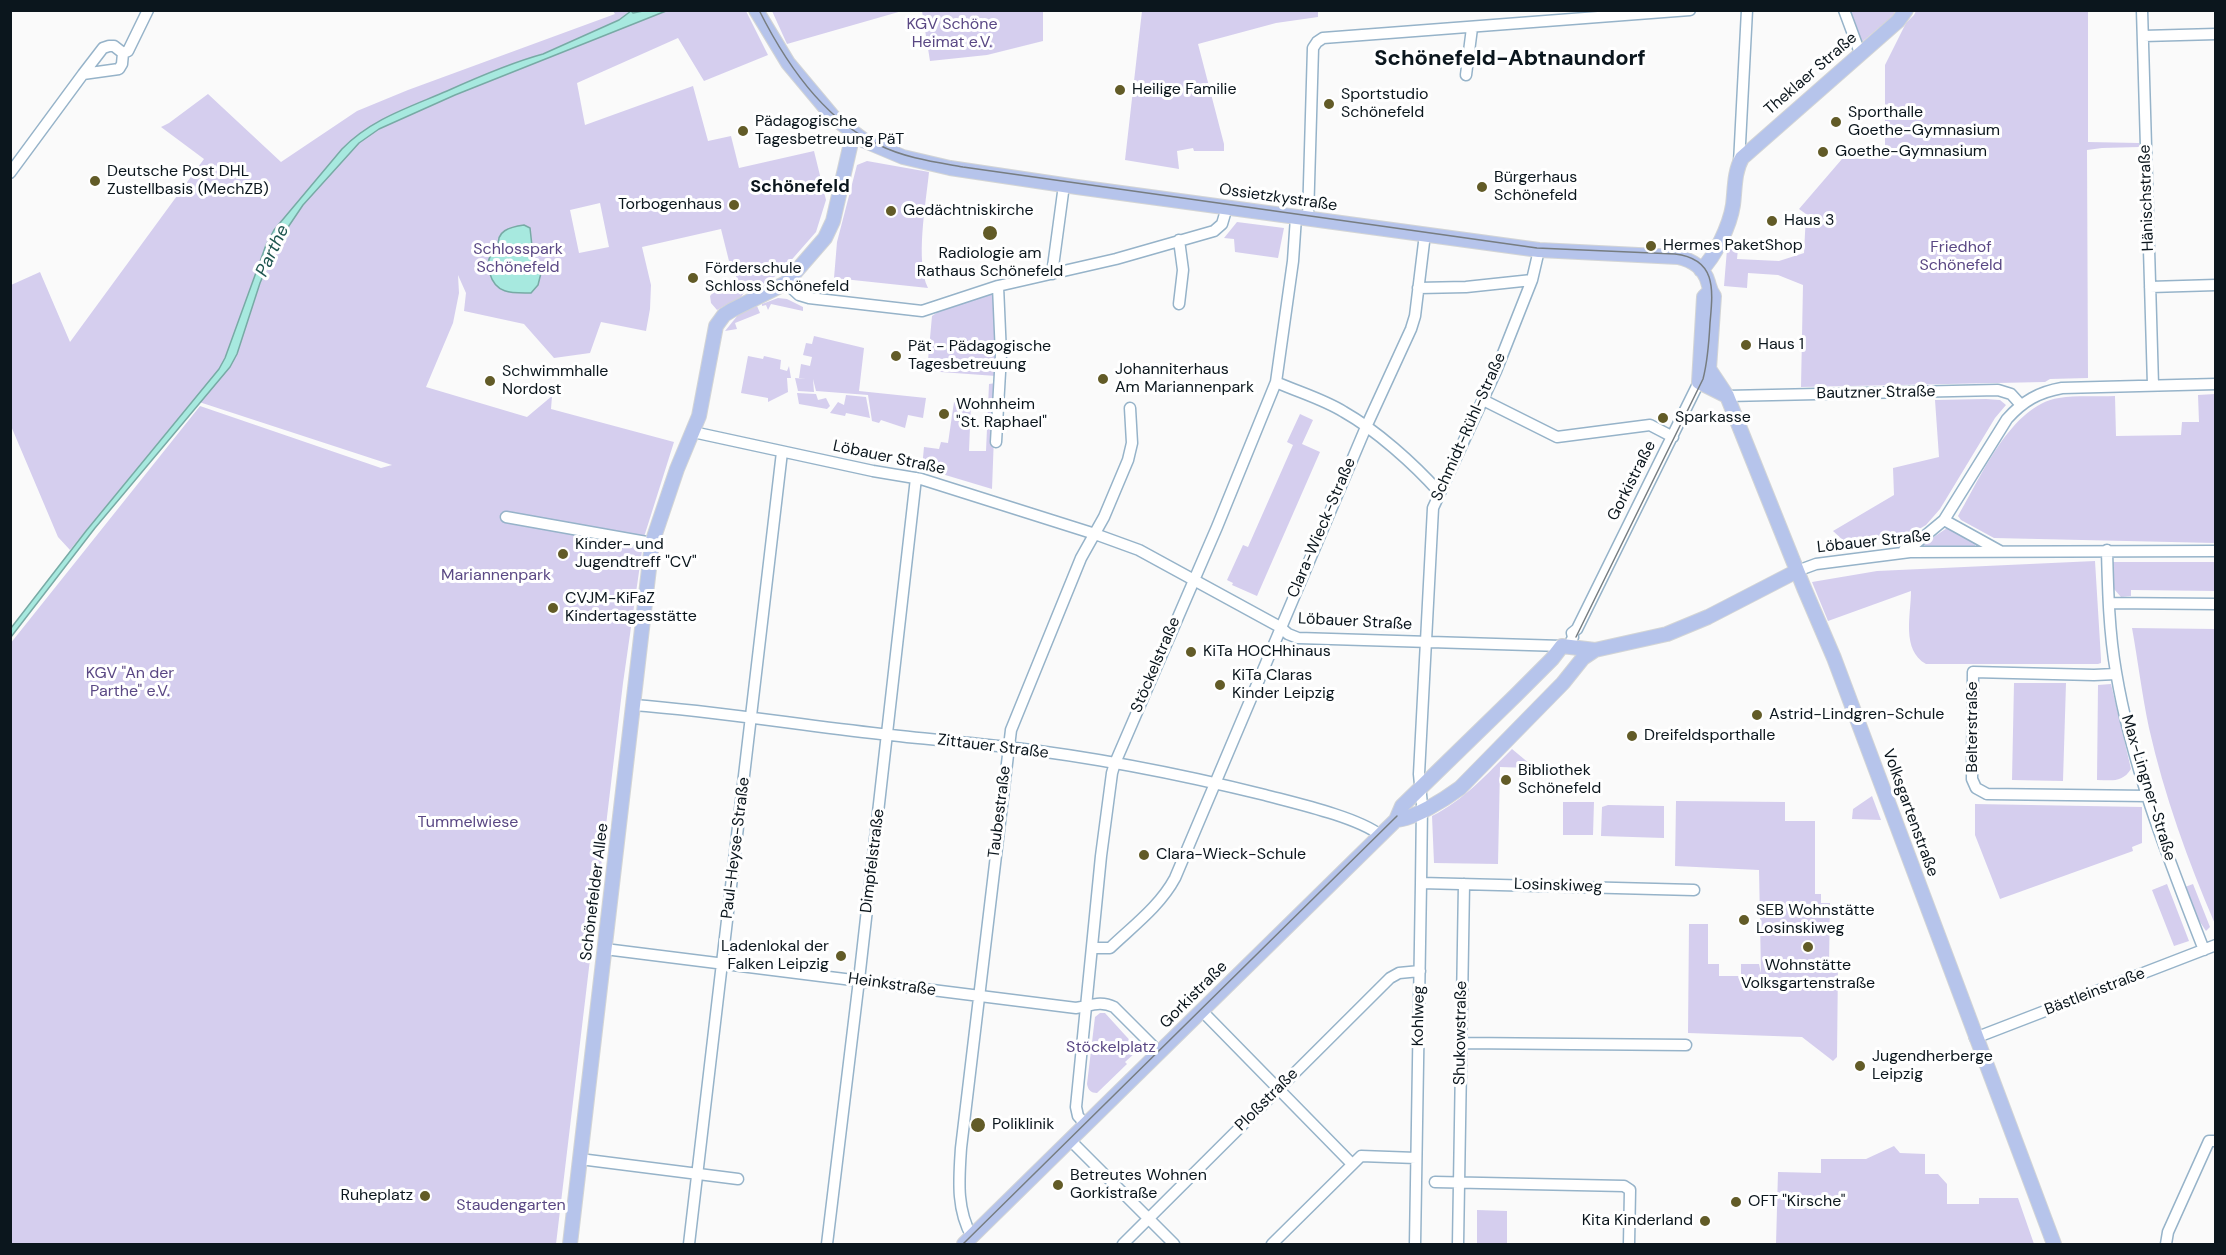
<!DOCTYPE html>
<html>
<head>
<meta charset="utf-8">
<style>
  body { margin:0 }
  #map { position:relative; width:2226px; height:1255px; overflow:hidden; background:#fafafa; font-family:"DM Sans",sans-serif }
  canvas { display:block }
  .frame { position:absolute; inset:0; border:12px solid #0b161d; pointer-events:none }
</style>
</head>
<body>
<div id="map">
<canvas width="2226" height="1255"></canvas>
<div class="frame"></div>
</div>
<script>
const ctx = document.querySelector('canvas').getContext('2d');
ctx.lineJoin = 'round';
function paint(path, color) {
  ctx.fillStyle = color;
  ctx.fill(path, 'evenodd');
}
function stroke(path, color, width, dash) {
  ctx.strokeStyle = color;
  ctx.lineWidth = width;
  ctx.lineCap = dash ? 'butt' : 'round';
  ctx.setLineDash(dash || []);
  ctx.stroke(path);
}
function drawText(font, color, halo, rows, align = 'center') {
  ctx.font = font + ' "DM Sans",sans-serif';
  ctx.lineWidth = 6;
  ctx.setLineDash([]);
  ctx.textBaseline = 'middle';
  ctx.strokeStyle = halo;
  ctx.fillStyle = color;
  for (const [text, x, y, turn = 0] of rows) {
    ctx.save();
    ctx.translate(x, y);
    ctx.rotate((+turn || 0) * Math.PI / 180);
    ctx.textAlign = isNaN(turn) ? turn : align;
    if (halo) ctx.strokeText(text, 0, 0);
    ctx.fillText(text, 0, 0);
    ctx.restore();
  }
}
const green = new Path2D(`
  M613 11H746L768 55 704 81 678 38 577 83 585 125 693 86 708 141 731 136 739 168 814 151 826 200 816 232 780 273 765 283 747 289 741 297 717 310 711 303 710 296 718 287 731 285 741 295 732 261H729L721 229 642 247 651 285 650 309 646 331 601 322 590 353 554 358 524 324 464 311 466 293 458 275 459 293 453 323 426 387 527 417 552 396 551 409 674 442 644 537 623 683 556 1244H11L10 644 200 406 381 468 392 465 193 400 70 550 58 537 11 426V285L40 272 70 342 204 159 161 127 169 123 208 94 281 162 357 111 408 90 615 14ZM600 203 609 247 579 253 570 210Z
  M772 11H902L787 44Z
  M922 11H1043V41L987 55 930 61Z
  M1142 11 1318 10V17L1276 23 1198 44 1224 144V151H1194L1193 148 1177 151 1179 169 1125 160Z
  M1848 11H1893L1895 14 1862 42Z
  M1916 11H2088V142L2139 143V147L2102 148 2087 150 2088 378 2050 379 2045 382 1801 387 1803 285 1778 275 1748 273 1747 288 1724 286 1727 249H1738L1737 259 1779 261 1804 253 1806 214 1799 209 1842 159 1885 158V65L1906 23 1914 15Z
  M867 161 929 172C926 203 915 262 928 288L834 278 837 242 857 165Z
  M1237 222 1284 228 1278 258 1235 252 1234 239 1224 238Z
  M994 291 997 340 996 376 927 371 932 316 945 307Z
  M778 298 787 299 803 307V311L771 304 768 310 766 305 762 306V304Z
  M757 306 760 313 735 323 737 329 725 331 738 315Z
  M814 336 864 348 859 391 926 398 923 418 908 415 905 428 881 420 879 423 872 421 868 395 816 391 813 379 814 392 798 391 795 378 806 379 799 378 801 364 810 366 812 357 803 355 806 343 812 344Z
  M748 356 763 359 764 356 781 360 780 369 787 371 789 366 791 378H787L788 392 768 402V398L741 393Z
  M996 383 992 489 922 468 924 447 939 449 941 442 948 443 954 402 971 403 969 451H986L989 384Z
  M797 393 816 394 818 400 826 398 830 406 827 409 799 404Z
  M2215 394V543L1994 538 1961 520 1958 516C1981 477 2011 405 2059 398 2077 395 2097 397 2115 396L2116 436 2181 435 2182 422H2199L2198 395Z
  M846 395 866 397 870 418 846 413 845 416 830 413 838 402 844 405Z
  M1986 399 2000 400 2006 405 1995 418 1940 509 1926 525 1914 532 1897 538 1845 542 1833 531 1894 495 1893 468 1939 457 1935 400Z
  M1300 414 1313 420 1302 444 1320 452 1257 596 1232 585 1233 583 1227 580 1243 545 1248 547 1293 445 1287 442Z
  M1947 528 1975 543V547H1924L1925 543Z
  M2095 561 2101 659V663L2098 664H1926C1901 650 1911 615 1911 591L1828 621 1812 582 1877 571Z
  M2113 562H2215V591L2131 590V596L2121 597 2114 589Z
  M2132 628 2215 629V924C2188 861 2164 795 2149 728 2142 695 2138 661 2132 628Z
  M2014 683H2066L2063 781 2012 780Z
  M2111 684 2131 769C2122 783 2112 780 2097 780L2098 685Z
  M1512 749 1530 764 1531 768 1500 767 1498 864 1434 863 1432 816C1464 800 1487 774 1512 749Z
  M1872 796 1881 820 1852 819 1853 809Z
  M1676 801 1785 802V821H1815V894H1821V903H1830L1829 963H1838L1837 1057 1833 1061 1802 1037 1688 1033 1689 924H1708V964H1719V976H1741V964H1759L1761 973 1759 870 1675 866Z
  M1563 802H1594L1593 835H1563Z
  M1975 804 2142 807V843L2132 847 2133 851 2000 899 1975 835Z
  M1608 805 1664 806V838L1601 836 1602 807Z
  M2167 884 2189 941 2174 946 2152 890Z
  M2193 884 2210 927 2206 931 2198 919 2185 887Z
  M1100 1013H1105L1135 1046 1136 1052 1125 1062 1127 1064 1097 1093C1091 1093 1088 1090 1087 1084L1095 1017Z
  M1894 1146 1900 1153 1925 1154V1174H1938L1947 1184V1204H1979V1198H2018L2034 1244H1776L1778 1172 1821 1173V1159H1866Z
  M1477 1210 1507 1211V1244H1477Z`);
const water = new Path2D(`
  M631 11 633 13 643 11H666L455 95 379 129 359 143 303 205 276 245 260 283 237 354 230 367 95 528 11 637V628L86 531 219 369 225 358 266 245 274 230 342 149C371 119 410 107 447 91 478 77 510 63 543 54L619 20Z
  M524 225 530 228 533 255 541 273 538 285 531 293C514 293 496 295 490 274 488 268 487 261 491 255L502 253 503 249 499 247C495 231 510 227 524 225Z`);
const minor = new Path2D(`
  M1844 10 1860 53
  M2142 10 2153 385
  M2143 36 2216 34
  M109 46H114L123 53 122 64 119 69 83 74 103 48Z
  M123 53 128 51 148 10
  M1466 75 1472 28
  M1739 163 1747 10
  M10 173 83 74
  M1308 218 1313 48 1317 42 1323 38 1690 10
  M1052 274 1064 185
  M786 283 799 295 809 298 922 311 998 286 1116 259 1214 231 1222 224 1227 207
  M2150 287 2216 285
  M1418 288 1466 287 1532 280
  M1179 304 1183 270 1179 240
  M1276 382C1298 392 1323 399 1344 412 1376 430 1414 464 1439 492
  M1727 396 1998 390 2011 394 2021 405
  M1483 400 1557 437 1650 425 1673 437
  M693 432 873 471 921 479 1095 534 1139 550 1280 627 1288 634 1298 638 1562 646
  M996 442 1001 355 998 286
  M506 517 652 543
  M1944 520 2000 551
  M1904 550 1914 545 1944 520 2007 419C2023 401 2039 392 2062 388L2216 384
  M2107 550C2108 591 2109 632 2116 672 2132 768 2169 860 2204 950
  M1797 571 1816 564 1910 552 2216 551
  M2109 603 2216 604
  M1569 646 1573 637 1572 633 1577 629 1699 382
  M2116 674 2094 675 1973 672 1972 779 1976 788 1987 794 2148 796
  M633 705C716 711 798 725 881 734 923 739 965 742 1007 747 1094 757 1180 774 1265 795 1295 803 1357 817 1380 835
  M1421 883 1694 890
  M1092 948H1110C1133 926 1160 906 1175 878L1366 427 1411 329 1415 316 1425 234
  M605 949 1076 1008C1090 1006 1100 1000 1114 1007L1159 1052
  M1202 1011 1352 1164
  M1975 1038 2216 945
  M1461 1043 1686 1045
  M1086 1125 1078 1116 1076 1107 1101 856 1112 773 1115 763 1217 527 1276 382 1293 261 1296 217
  M1070 1140 1174 1244
  M580 1159 738 1179
  M1435 1182 1624 1186 1630 1190 1629 1244
  M972 1237C956 1209 959 1179 961 1148L1011 730 1081 558 1104 517 1128 460 1132 443 1130 408
  M689 1244 782 452
  M827 1244 859 980 916 478
  M1123 1244 1390 978 1399 973 1420 971
  M1272 1244 1361 1156 1416 1158
  M1415 1244 1421 883 1422 805 1419 774 1433 508 1496 371 1532 280 1539 250
  M1458 1244 1464 884
  M2166 1244 2168 1232 2209 1141H2216`);
const major = new Path2D(`
  M756 10 788 63 834 118 865 141 903 157 950 168 1077 187 1539 250 1678 257C1692 260 1704 268 1708 282 1710 289 1710 291 1714 296L1709 369 1727 396 1804 588 1834 658 2054 1244
  M1701 270C1715 257 1730 225 1733 205 1735 190 1734 172 1742 158L1898 21 1906 10
  M1710 291 1704 297 1699 382 1725 395
  M1396 820C1414 819 1445 799 1460 788L1563 683 1583 658 1595 650
  M570 1244 652 543 677 469 699 416 716 326 724 315 732 310 786 283 825 238 833 221 853 134
  M964 1244 1396 820 1402 806 1515 696 1552 659 1562 646 1595 650 1667 634 1708 617 1797 571`);
const tram = new Path2D(`
  M759 10C785 62 824 120 879 145 905 158 935 162 963 167L1537 248 1675 254C1717 259 1713 290 1710 323 1709 342 1708 360 1703 379L1576 637
  M963 1244 1397 816`);
const markers = [
  [1120,90,6,"#625b27"],
  [1329,104,6,"#625b27"],
  [1836,122,6,"#625b27"],
  [743,131,6,"#625b27"],
  [1823,152,6,"#625b27"],
  [95,181,6,"#625b27"],
  [1482,187,6,"#625b27"],
  [734,205,6,"#625b27"],
  [891,211,6,"#625b27"],
  [1772,221,6,"#625b27"],
  [990,233,8,"#625b27"],
  [1651,246,6,"#625b27"],
  [693,278,6,"#625b27"],
  [1746,345,6,"#625b27"],
  [896,356,6,"#625b27"],
  [1103,379,6,"#625b27"],
  [490,381,6,"#625b27"],
  [944,414,6,"#625b27"],
  [1663,418,6,"#625b27"],
  [563,554,6,"#625b27"],
  [553,608,6,"#625b27"],
  [1191,652,6,"#625b27"],
  [1220,685,6,"#625b27"],
  [1757,715,6,"#625b27"],
  [1632,736,6,"#625b27"],
  [1506,780,6,"#625b27"],
  [1144,855,6,"#625b27"],
  [1744,920,6,"#625b27"],
  [1808,947,6,"#625b27"],
  [841,956,6,"#625b27"],
  [1860,1066,6,"#625b27"],
  [978,1125,8,"#625b27"],
  [1058,1185,6,"#625b27"],
  [425,1196,6,"#625b27"],
  [1736,1202,6,"#625b27"],
  [1705,1221,6,"#625b27"]
];
const parkNames = [
  ["KGV Schöne",952,25],
  ["Heimat e.V.",952,43],
  ["Friedhof",1961,248],
  ["Schönefeld",1961,266],
  ["Schlosspark",518,250],
  ["Schönefeld",518,268],
  ["Mariannenpark",496,576],
  ["KGV \"An der",130,674],
  ["Parthe\" e.V.",130,692],
  ["Tummelwiese",468,823],
  ["Stöckelplatz",1111,1048],
  ["Staudengarten",511,1206]
];
const streetNames = [
  ["Theklaer Straße",1811,74,-41],
  ["Ossietzkystraße",1278,198,8],
  ["Hänischstraße",2147,198,-92],
  ["Bautzner Straße",1876,393,-1],
  ["Schmidt-Rühl-Straße",1469,427,-66],
  ["Löbauer Straße",889,458,12],
  ["Gorkistraße",1632,481,-63],
  ["Clara-Wieck-Straße",1322,528,-67],
  ["Löbauer Straße",1874,542,-6],
  ["Löbauer Straße",1355,622,3],
  ["Stöckelstraße",1156,665,-67],
  ["Belterstraße",1973,727,-90],
  ["Zittauer Straße",993,747,7],
  ["Max-Lingner-Straße",2148,788,73],
  ["Taubestraße",1000,812,-83],
  ["Volksgartenstraße",1910,813,70],
  ["Paul-Heyse-Straße",736,848,-83],
  ["Dimpfelstraße",873,861,-83],
  ["Losinskiweg",1558,886,2],
  ["Schönefelder Allee",595,892,-83],
  ["Heinkstraße",892,985,8],
  ["Bästleinstraße",2095,992,-21],
  ["Gorkistraße",1194,995,-45],
  ["Kohlweg",1419,1016,-89],
  ["Shukowstraße",1461,1033,-89],
  ["Ploßstraße",1267,1100,-45]
];
const poiNames = [
  ["Heilige Familie",1132,90],
  ["Sportstudio",1341,95],
  ["Schönefeld",1341,113],
  ["Sporthalle",1848,113],
  ["Goethe-Gymnasium",1848,131],
  ["Pädagogische",755,122],
  ["Tagesbetreuung PäT",755,140],
  ["Goethe-Gymnasium",1835,152],
  ["Deutsche Post DHL",107,172],
  ["Zustellbasis (MechZB)",107,190],
  ["Bürgerhaus",1494,178],
  ["Schönefeld",1494,196],
  ["Torbogenhaus",722,205,"right"],
  ["Gedächtniskirche",903,211],
  ["Haus 3",1784,221],
  ["Hermes PaketShop",1663,246],
  ["Radiologie am",990,254,"center"],
  ["Rathaus Schönefeld",990,272,"center"],
  ["Förderschule",705,269],
  ["Schloss Schönefeld",705,287],
  ["Haus 1",1758,345],
  ["Pät - Pädagogische",908,347],
  ["Tagesbetreuung",908,365],
  ["Johanniterhaus",1115,370],
  ["Am Mariannenpark",1115,388],
  ["Schwimmhalle",502,372],
  ["Nordost",502,390],
  ["Wohnheim",956,405],
  ["\"St. Raphael\"",956,423],
  ["Sparkasse",1675,418],
  ["Kinder- und",575,545],
  ["Jugendtreff \"CV\"",575,563],
  ["CVJM-KiFaZ",565,599],
  ["Kindertagesstätte",565,617],
  ["KiTa HOCHhinaus",1203,652],
  ["KiTa Claras",1232,676],
  ["Kinder Leipzig",1232,694],
  ["Astrid-Lindgren-Schule",1769,715],
  ["Dreifeldsporthalle",1644,736],
  ["Bibliothek",1518,771],
  ["Schönefeld",1518,789],
  ["Clara-Wieck-Schule",1156,855],
  ["SEB Wohnstätte",1756,911],
  ["Losinskiweg",1756,929],
  ["Ladenlokal der",829,947,"right"],
  ["Falken Leipzig",829,965,"right"],
  ["Wohnstätte",1808,966,"center"],
  ["Volksgartenstraße",1808,984,"center"],
  ["Jugendherberge",1872,1057],
  ["Leipzig",1872,1075],
  ["Poliklinik",992,1125],
  ["Betreutes Wohnen",1070,1176],
  ["Gorkistraße",1070,1194],
  ["Ruheplatz",413,1196,"right"],
  ["OFT \"Kirsche\"",1748,1202],
  ["Kita Kinderland",1693,1221,"right"]
];
const neighbourhoodNames = [
  ["Schönefeld",800,187]
];
const waterNames = [
  ["Parthe",273,251,-65]
];
const districtNames = [
  ["Schönefeld-Abtnaundorf",1510,59]
];
paint(green, '#d5ceee');
paint(water, '#a7e9df');
stroke(water, '#78aaa5', 1.5);
stroke(minor, '#96b3c9', 13);
stroke(major, '#d3d5d6', 16);
stroke(minor, '#fff', 10);
stroke(major, '#b6c4eb', 14);
stroke(tram, '#777d81', 1.5);
for (const [x, y, r, color] of markers) {
  const dot = new Path2D();
  dot.arc(x, y, r, 0, 2 * Math.PI);
  ctx.fillStyle = color;
  ctx.fill(dot);
  stroke(dot, '#fff', 2);
}
drawText('16px', '#5a4884', '#fff', parkNames);
drawText('16px', '#0b161d', '#fff', streetNames);
drawText('16px', '#0b161d', '#fff', poiNames, 'left');
drawText('bold 18px', '#0b161d', '#fff', neighbourhoodNames);
drawText('italic 18px', '#1e554f', '#fff', waterNames);
drawText('bold 22px', '#0b161d', '#fff', districtNames);
</script>
</body>
</html>
